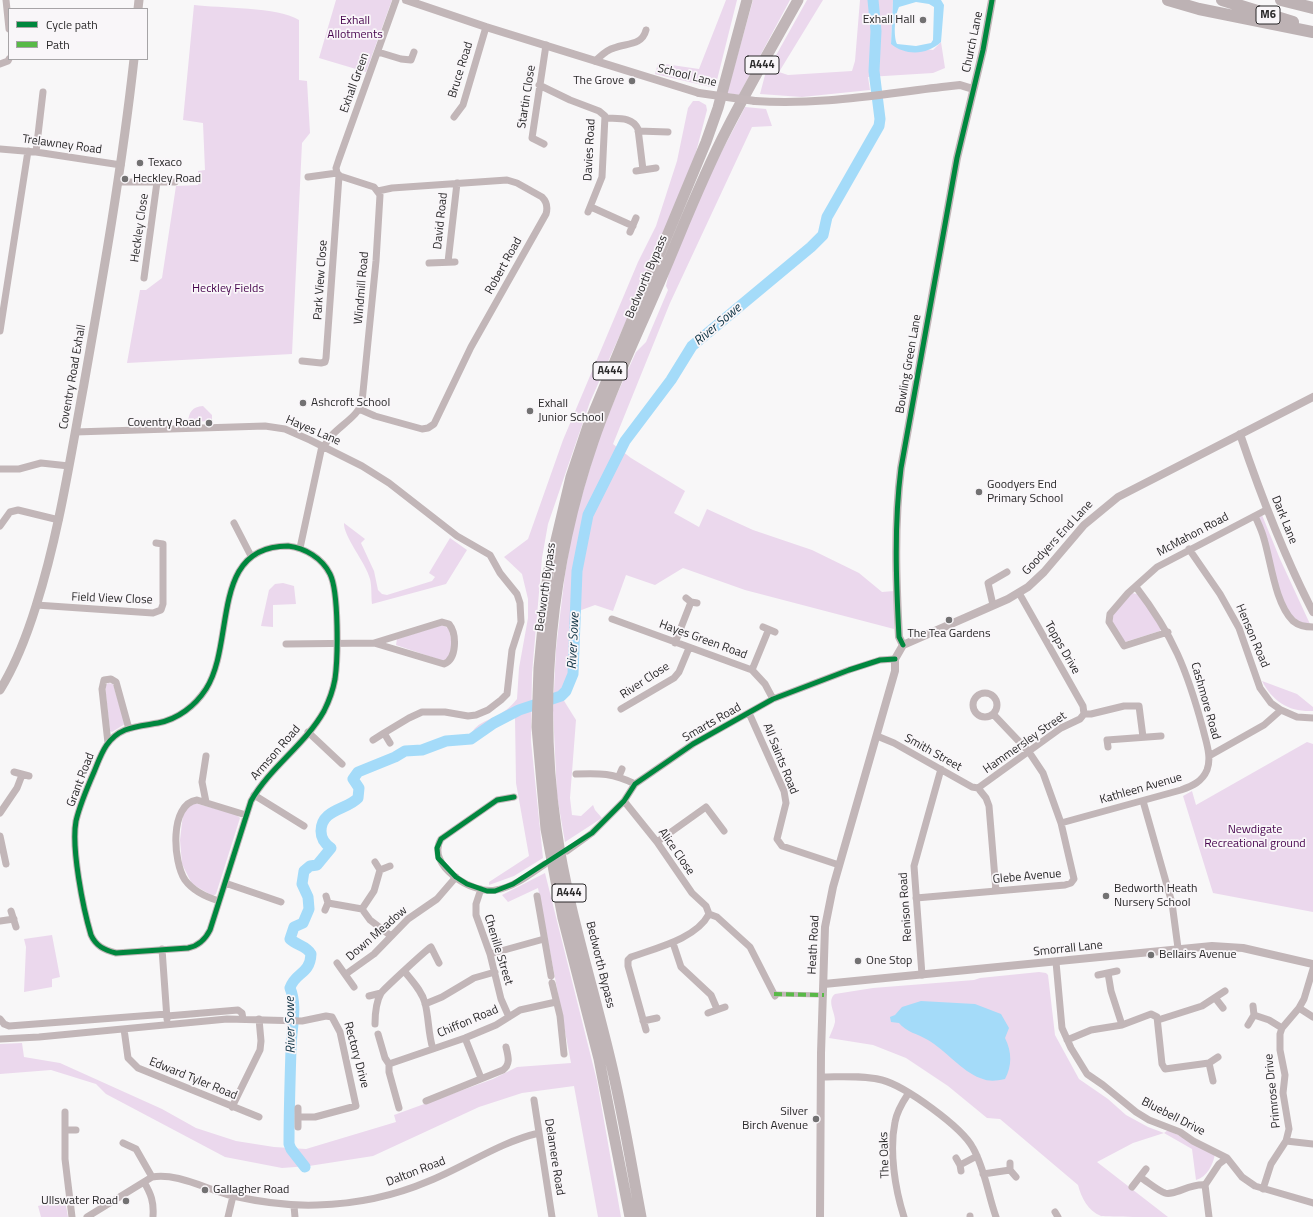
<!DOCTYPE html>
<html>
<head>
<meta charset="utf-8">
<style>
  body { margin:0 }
  #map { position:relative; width:1313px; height:1217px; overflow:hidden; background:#f8f7f8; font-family:"Titillium Web",sans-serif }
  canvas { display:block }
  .legend { position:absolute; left:8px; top:8px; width:140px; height:52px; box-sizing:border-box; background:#f9f6f9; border:1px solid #a6a4a6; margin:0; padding:5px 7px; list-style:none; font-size:12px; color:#2a292a }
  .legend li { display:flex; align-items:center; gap:8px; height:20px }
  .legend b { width:20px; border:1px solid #a6a4a6 }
</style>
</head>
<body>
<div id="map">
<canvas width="1313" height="1217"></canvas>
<ul class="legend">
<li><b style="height:5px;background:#00873e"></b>Cycle path</li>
<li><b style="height:5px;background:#58b947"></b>Path</li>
</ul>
</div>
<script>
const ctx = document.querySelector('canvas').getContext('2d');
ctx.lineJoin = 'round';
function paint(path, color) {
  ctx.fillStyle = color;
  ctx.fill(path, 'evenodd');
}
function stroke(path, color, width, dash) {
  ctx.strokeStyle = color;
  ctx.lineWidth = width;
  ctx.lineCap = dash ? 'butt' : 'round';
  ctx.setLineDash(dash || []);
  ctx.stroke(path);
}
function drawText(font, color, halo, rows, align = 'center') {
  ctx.font = font + ' "Titillium Web",sans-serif';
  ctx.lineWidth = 3.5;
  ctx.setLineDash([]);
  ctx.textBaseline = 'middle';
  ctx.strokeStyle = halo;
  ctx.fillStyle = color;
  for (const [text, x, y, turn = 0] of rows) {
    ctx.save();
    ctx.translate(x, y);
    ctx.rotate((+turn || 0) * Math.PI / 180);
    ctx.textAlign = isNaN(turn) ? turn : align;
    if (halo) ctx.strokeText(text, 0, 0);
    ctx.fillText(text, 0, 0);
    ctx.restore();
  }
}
const green = new Path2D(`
  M336 0H392L366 72 319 58Z
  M726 0H737L715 88 655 74 658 63 699 69Z
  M753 0H790L739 95 727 93Z
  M807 0H823L779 72 788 75 852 71 855 61 860 0H893L891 44 933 50 941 42 945 68 933 73 868 77 870 90 802 97 760 94 765 75Z
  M194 5C219 8 279 7 299 20V80L307 81 310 133 302 143 292 354 127 363 140 290H146L162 278 176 186 198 185V171L205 170 203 123 183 120Z
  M693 101H699L706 105 707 110 695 156 627 319 590 402 548 524 542 558 532 673 531 741 543 858 514 876 489 885V882L529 856 516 783 515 718C499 719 489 728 477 739L471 735C476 721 493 720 503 712 508 709 513 704 517 699L519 668 528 618V599L522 574 504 557 528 539 563 440 638 262 656 226 677 161 688 108Z
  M745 107 766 109 772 126 752 127 670 303 613 444 631 458 685 491 674 513 699 527 707 509 753 530 812 550 859 573 882 592 894 591V629L745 590 683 568 655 585 626 575 613 611 595 605 576 612C574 638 579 677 561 696L576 720 570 798 572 815 581 816 593 805 595 810 602 818 565 842 557 796 553 710 556 649 565 574 573 526 601 430 636 352 646 342 668 290 666 286C679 226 717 162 745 107Z
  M203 406 212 415V421L188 422C189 412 192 407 203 406Z
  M1262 515 1280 559 1310 624C1302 624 1297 622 1291 616 1279 601 1265 538 1258 516Z
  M344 523 365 539 361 543 374 571 378 590 382 594 387 595 432 581 435 577 429 573 450 538 467 550 446 584 372 604C371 596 372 587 370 579 366 563 343 536 344 523Z
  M283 583 294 586 296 604 273 605V627L261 626 269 590 275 584Z
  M1132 593 1137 594 1146 604 1161 629 1160 631 1125 642 1112 622 1111 616Z
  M442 625 448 628C452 637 452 648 449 657L443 661 396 645 397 639Z
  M1262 681 1297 694 1313 707V711C1289 712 1273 702 1262 681Z
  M108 683 113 684 125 724 112 732 110 731 105 686Z
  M1307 742 1313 744V912L1213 893 1183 796 1192 791 1196 805Z
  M195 803 237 815 240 818 216 894 213 896 192 884 182 864 180 840 183 814 186 808Z
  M545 873 597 1081 621 1217H598L574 1086 522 1093 479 1107 373 1156 309 1166 282 1168 225 1157 106 1094 96 1084 51 1070 0 1074V1044L22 1043 24 1057 60 1063 162 1109 196 1128 236 1141 274 1147 306 1149 396 1122 394 1115 493 1079 517 1067 571 1063 538 888 508 902 502 895Z
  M52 935 60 977 52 979V987L24 992 26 947 24 939Z
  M1039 972 1046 973 1048 975 1055 1035 1079 1079 1108 1099 1126 1115 1148 1127 1164 1133 1168 1130 1215 1154C1213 1165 1207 1177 1196 1180L1192 1149 1164 1133 1133 1143 1097 1162 1168 1217C1156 1217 1109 1217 1101 1216 1088 1211 1081 1197 1078 1185L1000 1119 987 1118 948 1086 906 1058 873 1045 829 1038C831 1033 834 1027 835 1022 836 1013 826 1001 835 994L873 988 974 980 980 978Z
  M65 1200 68 1217H41L38 1206Z`);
const water = new Path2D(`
  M893 0H941L944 5 941 42C927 55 906 56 891 44ZM916 2 929 4 934 7 933 40 931 43 916 46 897 44C893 35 895 15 899 7Z
  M921 1001 975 1004 1001 1014 1009 1028 1005 1038C1012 1052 1012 1066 1005 1079 995 1081 990 1082 980 1078 963 1072 945 1050 928 1040 918 1034 906 1032 899 1023L891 1022 890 1017 895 1015 902 1007Z`);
const river = new Path2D(`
  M305 1167 291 1149 289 1144C289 1112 290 1081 291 1049 291 1029 298 1007 290 988 295 972 310 975 311 954 307 946 296 945 290 939L294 927 303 923 309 909 308 897 302 884 304 871 310 866 317 865 331 848C325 844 321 839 321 831 321 809 347 810 358 798L359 788 353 779 358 772 395 757 405 751 422 750 446 741 471 739 494 723 519 710 561 696 566 691 573 674 577 571 588 515 625 441 671 380 692 346 811 247 823 235 827 217 879 126 880 119 874 71 876 31 873 0`);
const pedestrian = new Path2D(`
  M774 994 824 995`);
const minor = new Path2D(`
  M6 0 9 29
  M378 52 401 59 411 60 414 52
  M595 61C601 56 606 50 614 48 626 43 642 46 646 30
  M0 64 8 61 9 59
  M539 85 570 100 599 111 605 116 602 177 588 212
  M454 117 463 105 486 27
  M605 118C617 119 632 116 638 129L643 170
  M638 131 668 132
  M544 144 532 138 546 45
  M0 149 36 152 121 165
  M36 152 43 92
  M636 171 656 168
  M337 173 336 168 339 159 396 0
  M308 177 337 173 340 176 374 187 380 195 376 261 362 402C358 419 331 429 324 447
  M118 182H175
  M591 207 633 226
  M630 232 636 218
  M448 262 457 183
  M429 263 455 262
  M144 278 157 182
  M0 331 28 151
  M302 361 321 363 325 362 326 358 339 176
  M359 409 375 416 422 429 428 428 434 424 471 347 546 214C548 207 547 202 542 197L517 183 507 180 392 188 378 191
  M75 432 265 426 285 429 310 440 362 466 389 483 457 536 490 555 500 573 517 594 520 603 521 622 512 650 507 694 501 700 488 710 476 715 468 716 445 712H422L409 718 384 733
  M0 469H19L41 463 69 466
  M1255 516C1258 523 1262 531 1264 539 1271 562 1275 603 1293 621 1299 626 1305 627 1313 627
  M234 523 251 556
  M0 526 10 512 18 510 59 520
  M288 546C305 548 322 558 330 574 339 592 338 658 335 679 333 690 329 701 324 711 305 745 270 767 251 801L210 930C205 940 198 946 188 948L116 953C104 950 96 946 91 935 83 908 71 848 76 821 80 804 87 788 94 772 101 755 106 738 125 730 135 726 147 725 158 723 178 719 195 706 206 689 236 642 209 546 288 546Z
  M300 548 322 446
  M1189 549 1220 594 1239 628 1260 688 1271 703 1281 710
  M1019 593 1083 706 1084 714
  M686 598 691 602 697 603
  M36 605 153 613 161 610 163 604V544L156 543
  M993 605 988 583 1007 572
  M612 619 752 670 765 684 773 699
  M763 627 775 632
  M1168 632 1124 646 1109 622 1110 614 1128 593 1157 567 1266 510
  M675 643 691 602
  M286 644 374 643 444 664C457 659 457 634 449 624L442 622 374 643
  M752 670 768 631
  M973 705a12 12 0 1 1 24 0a12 12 0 1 1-24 0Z
  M621 709 674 678 679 672 689 648
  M749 713 784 791 786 803 777 839 782 846 839 865
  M1084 714H1091L1124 706H1139L1143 737
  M308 732 342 764
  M877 736 894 743 972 787 978 788
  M373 740 384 733 390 743
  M108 743 102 689 104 680 111 679 116 682 129 729
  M1108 747 1107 740 1161 736
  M206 756 202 782 206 802
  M1209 756 1264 725 1281 710 1297 717 1313 718
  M14 772 29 776
  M576 774C600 773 613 773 635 784
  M619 776 622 769
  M978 788 1061 728 1080 719 1084 714
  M978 788 986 798 989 806 996 891
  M254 795 304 826
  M514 797 497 800 441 839C425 865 473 895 496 890 514 887 530 874 545 864
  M624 801 657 842 692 893 706 906 709 914 717 917 750 947 775 996
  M1143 801 1172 903 1178 948
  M0 813 17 788 22 775
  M1061 823 1181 790C1192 786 1202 782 1207 770 1212 757 1206 742 1203 729 1187 670 1173 635 1136 587
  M0 836 6 864
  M657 842 706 807 724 831
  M567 851 592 833 624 801 635 784 693 744 773 699 849 670 880 660 895 659
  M380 870 390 866
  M225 883 281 902
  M481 889 476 904V915L490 954 501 999 509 1017
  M537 896 551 976
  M916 898 1065 885 1071 883 1074 879 1061 823 1043 773 1029 752 993 714
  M219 901C206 897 193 891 185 880 173 862 169 804 197 800L246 815
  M328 903 362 909 370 920 391 936
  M362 909 374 891 380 870 375 862
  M325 910 328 903 326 896
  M11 911 16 927
  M0 921 14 919
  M673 943 681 967 711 995 717 1009
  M162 949 167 1019
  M490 954 544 939
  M1056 962 1062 1028 1071 1048 1087 1074 1103 1085 1136 1112 1149 1120 1180 1132 1193 1141 1227 1158 1242 1177 1255 1186 1313 1203
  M337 963 354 987
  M405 972C412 981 422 991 425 1003 429 1018 428 1034 433 1049
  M1108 973 1111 991 1122 1025
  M346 974 374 954 408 919 437 899 456 877
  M922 975 914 866 941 769
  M1098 975 1117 971
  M552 983 560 1016 564 1054
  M369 996 381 993
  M1216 999 1223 1008
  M425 1004 442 997 474 978 495 972
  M1299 1008 1313 1017
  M708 1013 725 1007
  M1254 1015 1269 1020 1282 1028
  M167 1016 238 1010 242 1013 243 1019
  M0 1019 4 1024 9 1026 167 1014
  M1158 1020 1202 1006 1225 991
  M643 1021 657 1018
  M375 1024C375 1014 376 1002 381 993 384 989 426 950 431 947L439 963
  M1248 1025 1254 1015 1253 1006
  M124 1029 128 1058 138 1068 259 1117
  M646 1030 628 966V960L631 957C656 948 696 939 709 914
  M378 1034 385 1058 389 1064V1072L399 1108
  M465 1038 481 1078
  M0 1039 39 1037 227 1019 302 1021 326 1016 332 1017 340 1032 356 1106 315 1117H298
  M1067 1040 1091 1030 1122 1025 1151 1014 1157 1017 1162 1064 1165 1069 1209 1063 1218 1057
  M1209 1063 1213 1081
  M389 1064 465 1038 496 1025 520 1010 556 1002
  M821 1077C841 1077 862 1075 882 1080 905 1086 962 1127 973 1148 985 1169 988 1195 996 1217
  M534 1100 552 1217
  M426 1101 503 1070C511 1064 508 1056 506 1047
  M232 1107 260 1050 261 1041 259 1019
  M65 1112V1159L72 1217
  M298 1127V1108
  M66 1130H76
  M1286 1141 1313 1144
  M123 1143 136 1149 152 1177
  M956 1158 960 1165 961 1171
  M1010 1163V1170L1016 1177
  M960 1165 977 1156
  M983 1174 1010 1170
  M1140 1177C1148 1182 1157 1190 1165 1193 1174 1196 1191 1183 1205 1185
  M144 1182C151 1194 154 1202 153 1216
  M1132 1187 1146 1169
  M1263 1189 1271 1164 1286 1141 1289 1129 1283 1093 1285 1075 1280 1050V1034L1282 1028 1299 1008 1304 999 1313 969
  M294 1206 295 1217
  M1055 1212 1058 1217
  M970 1216V1217
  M87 1217 152 1177C176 1172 208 1190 233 1196 260 1202 289 1206 317 1205 355 1204 394 1196 429 1181 466 1166 500 1142 539 1133
  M228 1217 233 1196
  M904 1217C895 1189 889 1151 895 1122 897 1111 902 1103 908 1094
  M1209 1217 1205 1185 1219 1164 1227 1158`);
const tertiary = new Path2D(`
  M406 0 486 27 699 93
  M755 101C820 106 886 93 951 86L960 85 973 89
  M1240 434C1261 496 1283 554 1313 612
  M903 645 899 637C896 580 894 524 901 468L957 158 983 50 992 0
  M903 645 1008 599 1028 587 1044 572 1084 525 1118 497 1313 397
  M824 984 1212 946 1243 948 1313 964
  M820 1217 821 1053 825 927 833 887 895 671V659L903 645`);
const secondary = new Path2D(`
  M138 9 139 0
  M0 690C16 664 27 635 36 606 59 533 70 459 84 384 103 276 122 168 134 59`);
const trunk = new Path2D(`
  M630 1217 599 1059 563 918 546 829 537 727 539 668 548 574 571 477 588 426 706 142 718 108 747 0
  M641 1217C631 1164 623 1112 610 1059 592 983 567 906 556 828 537 700 551 564 593 442 611 389 635 339 657 288 680 235 700 181 727 129 749 86 774 43 798 0`);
const motorway = new Path2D(`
  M1168 0 1199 9 1313 32
  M1222 0 1293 22
  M1281 0 1313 8`);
const tertiaryBridge = new Path2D(`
  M699 93 755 101`);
const quiet = new Path2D(`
  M774 994 824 995`);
const cycleway = new Path2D(`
  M288 546C305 548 322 558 330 574 339 592 338 658 335 679 333 690 329 701 324 711 305 745 270 767 251 801L210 930C205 940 198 946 188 948L116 953C104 950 96 946 91 935 83 908 71 848 76 821 80 804 87 788 94 772 101 755 106 738 125 730 135 726 147 725 158 723 178 719 195 706 206 689 236 642 209 546 288 546Z
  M903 645 899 637C896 580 894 524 901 468L957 158 983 50 992 0
  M514 797 497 800 441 839 437 848 438 858 456 877 467 884 487 891H495L513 884 592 833 624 801 635 784 693 744 773 699 849 670 880 660 895 659`);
const markers = [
  [923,20,4,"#727172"],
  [632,81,4,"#727172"],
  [140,163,4,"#727172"],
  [125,179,4,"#727172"],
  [303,403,4,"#727172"],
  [530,411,4,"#727172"],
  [209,423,4,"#727172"],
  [979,492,4,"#727172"],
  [949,620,4,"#727172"],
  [1106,896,4,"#727172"],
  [1151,955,4,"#727172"],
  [858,961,4,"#727172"],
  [816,1119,4,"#727172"],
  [205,1190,4,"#727172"],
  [126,1201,4,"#727172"]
];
const shields = [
  [1268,15,24],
  [762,65,34],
  [610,371,34],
  [569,893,34]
];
const shieldNames = [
  ["M6",1268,15],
  ["A444",762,65],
  ["A444",610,371],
  ["A444",569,893]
];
const poiNames = [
  ["Exhall Hall",915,20,"right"],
  ["The Grove",624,81,"right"],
  ["Texaco",148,163],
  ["Heckley Road",133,179],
  ["Ashcroft School",311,403],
  ["Exhall",538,404],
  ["Junior School",538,418],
  ["Coventry Road",201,423,"right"],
  ["Goodyers End",987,485],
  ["Primary School",987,499],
  ["The Tea Gardens",949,634,"center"],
  ["Bedworth Heath",1114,889],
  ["Nursery School",1114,903],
  ["Bellairs Avenue",1159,955],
  ["One Stop",866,961],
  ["Silver",808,1112,"right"],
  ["Birch Avenue",808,1126,"right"],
  ["Gallagher Road",213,1190],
  ["Ullswater Road",118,1201,"right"]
];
const parkNames = [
  ["Exhall",355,21],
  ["Allotments",355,35],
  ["Heckley Fields",228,289],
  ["Newdigate",1255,830],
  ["Recreational ground",1255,844]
];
const streetNames = [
  ["Church Lane",973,42,-78],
  ["Bruce Road",461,70,-73],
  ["School Lane",687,76,14],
  ["Exhall Green",355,83,-70],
  ["Startin Close",527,97,-81],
  ["Trelawney Road",62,145,8],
  ["Davies Road",590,150,-87],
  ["David Road",441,221,-84],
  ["Heckley Close",140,228,-82],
  ["Robert Road",504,266,-61],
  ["Bedworth Bypass",647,277,-67],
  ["Park View Close",321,280,-86],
  ["Windmill Road",362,288,-85],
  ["Bowling Green Lane",909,364,-80],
  ["Coventry Road Exhall",73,377,-80],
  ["Hayes Lane",313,431,23],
  ["Dark Lane",1284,520,68],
  ["McMahon Road",1193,535,-28],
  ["Goodyers End Lane",1058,538,-47],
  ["Bedworth Bypass",546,587,-82],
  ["Field View Close",112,599,2],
  ["Henson Road",1252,636,67],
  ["Hayes Green Road",703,640,20],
  ["Topps Drive",1062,648,60],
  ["River Close",645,681,-33],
  ["Cashmore Road",1205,701,74],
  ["Smarts Road",712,723,-30],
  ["Hammersley Street",1025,743,-35],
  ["Armson Road",276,753,-49],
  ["Smith Street",933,753,29],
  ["All Saints Road",780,759,68],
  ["Grant Road",81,780,-69],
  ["Kathleen Avenue",1141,789,-16],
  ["Alice Close",676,852,55],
  ["Glebe Avenue",1027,877,-5],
  ["Renison Road",906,907,-94],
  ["Down Meadow",377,934,-41],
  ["Heath Road",814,945,-87],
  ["Smorrall Lane",1068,949,-6],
  ["Chenille Street",498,950,73],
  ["Bedworth Bypass",600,965,76],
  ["Chiffon Road",468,1022,-23],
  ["Rectory Drive",356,1055,75],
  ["Edward Tyler Road",193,1079,22],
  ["Primrose Drive",1273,1091,-96],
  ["Bluebell Drive",1173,1117,27],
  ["The Oaks",885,1155,-92],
  ["Delamere Road",554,1157,81],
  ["Dalton Road",416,1172,-21]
];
const waterNames = [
  ["River Sowe",718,325,-40],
  ["River Sowe",574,641,-87],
  ["River Sowe",291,1025,-91]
];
paint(green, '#ebd8ed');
paint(water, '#a4dbf9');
stroke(river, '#a4dbf9', 11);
stroke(pedestrian, '#c2b6b8', 5);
stroke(minor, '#c2b6b8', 7);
stroke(tertiary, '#c2b6b8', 8);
stroke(secondary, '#c1b6b7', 9);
stroke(trunk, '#c0b5b7', 11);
stroke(motorway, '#bdb2b4', 12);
stroke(tertiaryBridge, '#c2b6b8', 8);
stroke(quiet, '#58b947', 4, [8, 4]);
stroke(cycleway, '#00873e', 5);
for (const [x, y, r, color] of markers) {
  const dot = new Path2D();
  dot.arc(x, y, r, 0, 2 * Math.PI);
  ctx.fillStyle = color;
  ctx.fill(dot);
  stroke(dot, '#f9f6f9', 1.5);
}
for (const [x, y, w] of shields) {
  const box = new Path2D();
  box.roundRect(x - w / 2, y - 9, w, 18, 3);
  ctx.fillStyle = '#f9f6f9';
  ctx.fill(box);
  stroke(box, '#2a292a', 1);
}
drawText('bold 11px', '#2a292a', null, shieldNames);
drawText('12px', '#2a292a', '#f9f6f9', poiNames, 'left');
drawText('12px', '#46044d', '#f9f6f9', parkNames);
drawText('12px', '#2a292a', '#f9f6f9', streetNames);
drawText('italic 13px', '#0b3041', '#f9f6f9', waterNames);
</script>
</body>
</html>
